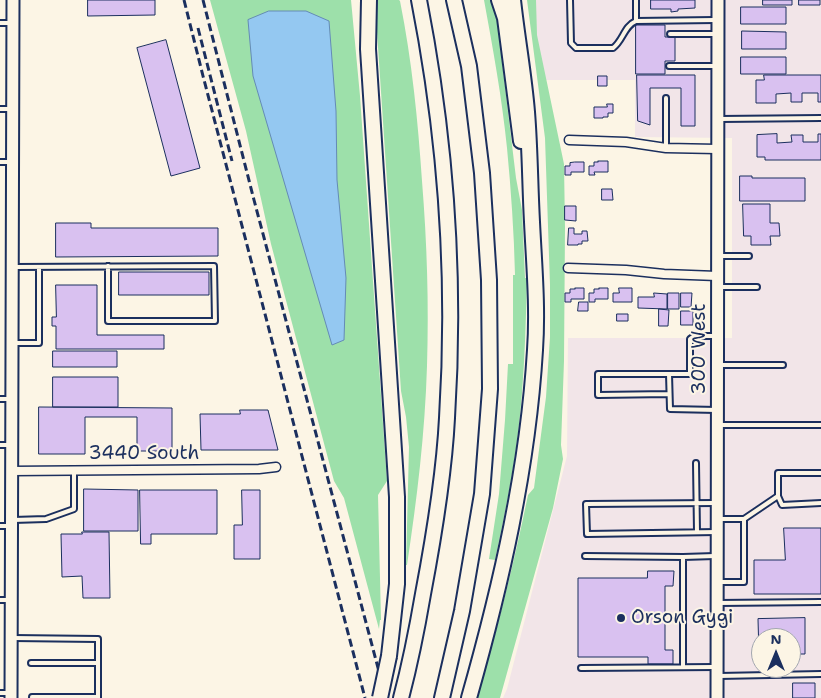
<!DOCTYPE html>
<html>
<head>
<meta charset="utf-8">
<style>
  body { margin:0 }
  #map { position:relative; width:821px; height:698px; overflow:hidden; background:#fcf5e5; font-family:"Shantell Sans",sans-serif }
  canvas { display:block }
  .north { position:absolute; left:751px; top:628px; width:50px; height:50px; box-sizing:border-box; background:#fcf5e5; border:1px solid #a2a6af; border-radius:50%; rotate:0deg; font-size:14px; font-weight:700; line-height:20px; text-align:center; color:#1b2f5e }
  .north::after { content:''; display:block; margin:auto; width:18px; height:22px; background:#1b2f5e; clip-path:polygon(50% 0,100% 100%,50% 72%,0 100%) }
</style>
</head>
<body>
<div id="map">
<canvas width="821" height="698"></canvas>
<div class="north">N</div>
</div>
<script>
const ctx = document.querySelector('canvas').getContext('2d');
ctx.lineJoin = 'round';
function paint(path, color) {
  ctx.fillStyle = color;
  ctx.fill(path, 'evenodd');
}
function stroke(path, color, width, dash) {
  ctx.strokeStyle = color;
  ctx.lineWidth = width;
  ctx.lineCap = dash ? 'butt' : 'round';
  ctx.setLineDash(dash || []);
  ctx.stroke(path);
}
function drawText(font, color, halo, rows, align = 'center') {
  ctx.font = font + ' "Shantell Sans",sans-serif';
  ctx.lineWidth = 4;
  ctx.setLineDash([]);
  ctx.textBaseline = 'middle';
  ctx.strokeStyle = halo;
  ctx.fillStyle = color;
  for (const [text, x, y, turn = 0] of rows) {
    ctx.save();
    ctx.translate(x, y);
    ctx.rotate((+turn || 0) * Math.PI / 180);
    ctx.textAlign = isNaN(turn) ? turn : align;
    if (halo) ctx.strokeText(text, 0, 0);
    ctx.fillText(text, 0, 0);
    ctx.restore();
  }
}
const built = new Path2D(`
  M529 0H821V698H503L507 689 567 456 568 338H732V138L635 137V80H538ZM761 638H791V668H761Z`);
const green = new Path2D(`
  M210 0H351L360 96 387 481 378 495 381 620H380L379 629 344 498 334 481 271 244 246 131Z
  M376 0H399L400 1C412 61 418 121 422 181 427 243 429 304 427 366 425 433 417 499 407 565H406L409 447 406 417 401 391 376 17Z
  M484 0H491L496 12 516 178 522 210 525 278H527C526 317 525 355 522 393 518 449 507 505 495 560L489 559 499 494 505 420 508 364H513V275H515C514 232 511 190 507 148 502 98 493 49 484 0Z
  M527 0H536L537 35 564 164 565 228 564 361 561 445 563 459 553 508 500 698H477C497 631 514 563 528 495L534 488 546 397 550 337V285L545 138Z`);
const water = new Path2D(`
  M269 11H306L329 21 336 111 337 180 346 278 344 340 332 345 253 76 248 20Z`);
const building = new Path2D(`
  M88 0H155V15L88 16Z
  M651 0H695V8L678 9V11L671 12V9H651Z
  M763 0H792V5H763Z
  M799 0H820V5H799Z
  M741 7H786V24H741Z
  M636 25H665V37H675V61H665V74H636Z
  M742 31 786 32V49H742Z
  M166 40 200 168 171 176 137 48Z
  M741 57H786V74H741Z
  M637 75H695V126H681V88H650V125L638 121Z
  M764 75H821V102H818V93H802V102H791V93L776 94V103H756V80H764Z
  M598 76H607V86H598Z
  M607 104H613V113H608V117H603V118H594V107H607Z
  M777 134V143L792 142 791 135H803V142H818V134H821V160H765V157H757V135Z
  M598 161H608V172H594L595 175H589V166H594V162H598Z
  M575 162H584V172H571V175H565V166H570V163Z
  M740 176H752V178H805V201H740Z
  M602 189H612L613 200H602Z
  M743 204H770V223H779L780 236H770L771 245H751V236H744Z
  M565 206H576V221L565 220Z
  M56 223H91V228H218V256L56 257Z
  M569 228H574V234H582V231H587L588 241H582V244H578V245H568Z
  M119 272H209V295H119Z
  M56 285H97V335H164V349H56V326H52V317H56Z
  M575 288H584V299H571V302H565V293H570V289H575Z
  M599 288H608V299H595V302H589V293H594V289H599Z
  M619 288H632V302H613V293H619Z
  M654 293 667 294V309L638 308V297H654Z
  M668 293H679V309H668Z
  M681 293H692L691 307H681Z
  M579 302H588V311H578Z
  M659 309 669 310 668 326H659Z
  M681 311H693V325H681Z
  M617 314H628V321H617Z
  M53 351H117V367H53Z
  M53 377H118V407H53Z
  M39 407 172 408V451H137V417H85V454H39Z
  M240 410H268L278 450H201L200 414H240Z
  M84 489 138 490V531H84Z
  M140 490H217V534H151V544H141Z
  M242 490H260V559H234V525H242Z
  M784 528H821V594H754V560H785Z
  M82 532H109L110 598H83L82 576 62 577 61 534H82Z
  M648 571H674L673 586H665V650H673V664H648V657H578V578H647Z
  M805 618V654H791V638H761V655H759L758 619Z
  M793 683H815V698H793Z`);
const lane = new Path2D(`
  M570 0 571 43 576 48H613C623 41 624 26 636 21
  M636 0V21L715 20
  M0 23H10
  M670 34H716
  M669 66H715
  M666 98V148
  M0 109H10
  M720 119 821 118
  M0 162H12
  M720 256H749
  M14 267 214 266 215 321H108V266
  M720 287H757
  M14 343H39V267
  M719 365H783
  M669 374 670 409 717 410
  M669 394 598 395V374H690V339L694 336H715
  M0 399H10
  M718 425H821
  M0 445H9
  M696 463 697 532
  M778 496 782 505 821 503
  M715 503 586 504 587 534 717 532
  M719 519H744L778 496V473H821
  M13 520 46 519 74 509V471
  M0 526H9
  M585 556 683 557
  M719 582H744V519
  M0 600H10
  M718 603 821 602
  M13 638 98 639V698
  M31 663H98
  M683 667V557L715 556
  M581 668 715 667
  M719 676 821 674
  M0 693H8
  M32 697H98`);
const street = new Path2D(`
  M569 140 626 142 666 148 717 149
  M568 268 626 270 664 274 717 276
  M11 471 259 469 276 467`);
const secondary = new Path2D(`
  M11 698 13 0
  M717 698 718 0`);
const highway = new Path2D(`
  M369 0 368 49 397 497V584L389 656
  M499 0 505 18 521 141
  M401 698C410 664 417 629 423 594 434 536 444 477 447 418 456 278 446 138 419 0
  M442 698 462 611 482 494 490 389 489 280 482 173 469 66 454 0
  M469 698C501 585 528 468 535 350 538 307 534 264 532 222 530 185 530 149 527 112 524 75 517 37 513 0`);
const rail = new Path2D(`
  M184 0 203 76 365 698
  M203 0 254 200 386 698
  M198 28 232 161`);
const highwayBridge = new Path2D(`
  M380 698 389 656`);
const markers = [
  [621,618,5,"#1b2f5e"]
];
const streetNames = [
  ["300 West",700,349,-90],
  ["3440 South",144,454]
];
const poiNames = [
  ["Orson Gygi",631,618]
];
paint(built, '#f2e5e8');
paint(green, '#9de0aa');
paint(water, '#94c8f1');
stroke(water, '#648bb6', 1);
paint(building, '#d9c1f0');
stroke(building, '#1b2f5e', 1);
stroke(lane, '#1b2f5e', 8);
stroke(street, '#1b2f5e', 11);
stroke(secondary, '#1b2f5e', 15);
stroke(highway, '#1b2f5e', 18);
stroke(lane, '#fcf5e5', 4);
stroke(street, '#fcf5e5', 8);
stroke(secondary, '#fcf5e5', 11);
stroke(highway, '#fcf5e5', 14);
stroke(rail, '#1b2f5e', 3, [8, 4]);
stroke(highwayBridge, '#1b2f5e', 18, []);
stroke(highwayBridge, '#fcf5e5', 14);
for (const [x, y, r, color] of markers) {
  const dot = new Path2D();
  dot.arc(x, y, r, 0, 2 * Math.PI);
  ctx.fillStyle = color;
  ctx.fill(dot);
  stroke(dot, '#fcf5e5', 2);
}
drawText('19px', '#1b2f5e', '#fcf5e5', streetNames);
drawText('19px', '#1b2f5e', '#fcf5e5', poiNames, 'left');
</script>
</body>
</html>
